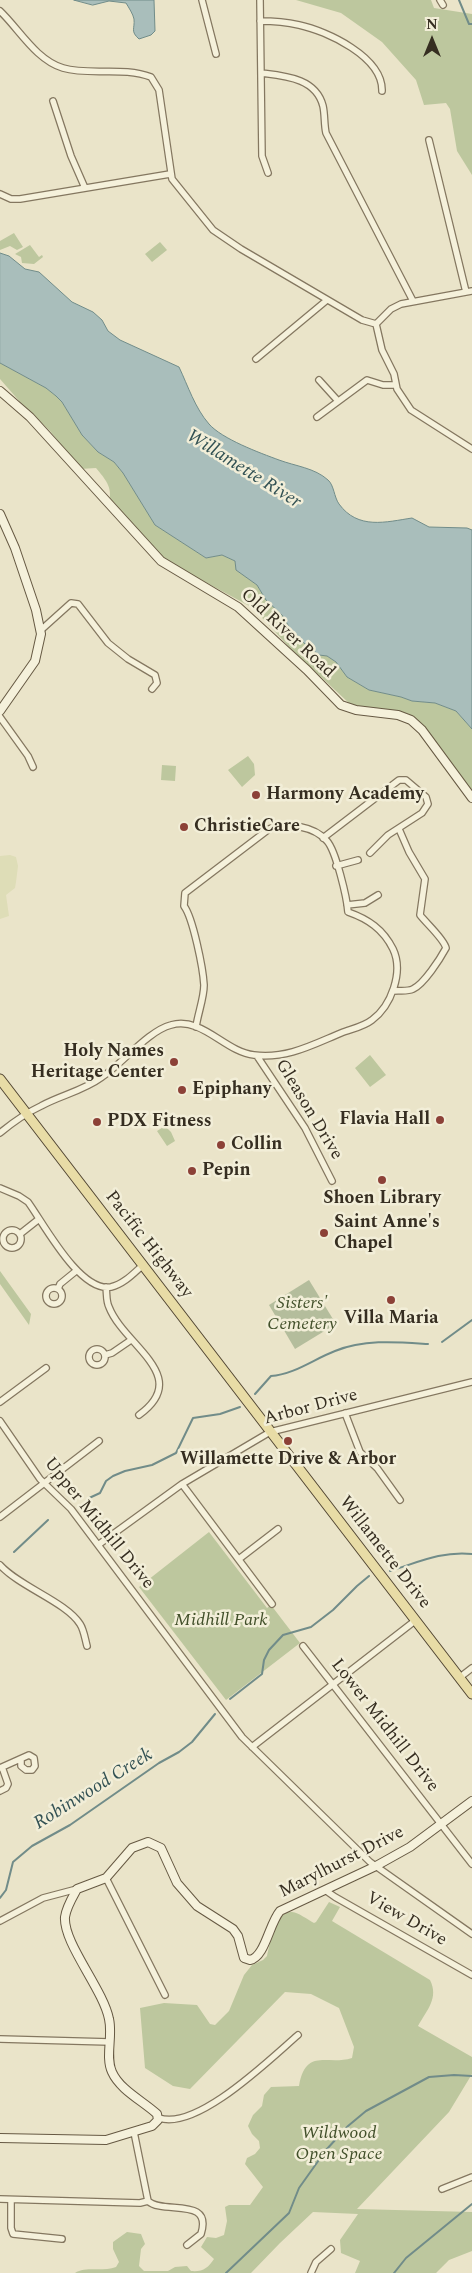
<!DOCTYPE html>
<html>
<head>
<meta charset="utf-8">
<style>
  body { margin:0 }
  #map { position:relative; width:472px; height:2273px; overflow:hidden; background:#eae4c9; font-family:Spectral,serif }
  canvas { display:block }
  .north { position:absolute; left:407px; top:15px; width:50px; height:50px; -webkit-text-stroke:4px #f2eed8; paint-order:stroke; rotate:0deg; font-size:14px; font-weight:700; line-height:20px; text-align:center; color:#362e21 }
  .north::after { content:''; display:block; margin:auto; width:18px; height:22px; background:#362e21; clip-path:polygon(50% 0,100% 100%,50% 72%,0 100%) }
</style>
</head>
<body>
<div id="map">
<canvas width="472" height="2273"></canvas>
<div class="north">N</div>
</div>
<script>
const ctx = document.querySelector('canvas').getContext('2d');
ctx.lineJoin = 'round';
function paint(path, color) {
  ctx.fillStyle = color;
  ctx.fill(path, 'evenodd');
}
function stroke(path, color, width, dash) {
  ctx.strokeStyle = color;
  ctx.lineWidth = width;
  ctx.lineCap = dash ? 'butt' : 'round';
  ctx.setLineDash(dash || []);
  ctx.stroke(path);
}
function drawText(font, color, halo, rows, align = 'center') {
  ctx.font = font + ' Spectral,serif';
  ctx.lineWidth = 5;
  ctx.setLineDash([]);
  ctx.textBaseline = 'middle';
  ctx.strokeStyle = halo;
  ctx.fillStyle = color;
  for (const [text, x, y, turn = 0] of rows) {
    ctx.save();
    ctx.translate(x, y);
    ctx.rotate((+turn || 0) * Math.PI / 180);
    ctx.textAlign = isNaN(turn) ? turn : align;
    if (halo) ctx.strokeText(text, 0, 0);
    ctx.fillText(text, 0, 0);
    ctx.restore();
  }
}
const farmland = new Path2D(`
  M10 855 16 857 18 866 16 882 15 888 6 895 9 916 0 919V856Z`);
const green = new Path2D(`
  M296 0H431L434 8 472 14V175L457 151 450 109 446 103 424 105 416 80 382 42 341 13Z
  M14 233 23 247 17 250 10 246 0 250V241Z
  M160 242 167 250 152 262 145 254Z
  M30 245 39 257 42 255 43 257 34 264 22 263 21 257 15 254Z
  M0 363 46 388 56 396 62 402 82 435 98 452 114 462 123 473 155 525 206 558 222 555 235 561 237 570 257 585 266 600 282 615 294 635 319 655 327 656 336 662 347 677 369 690 401 697 412 701 435 703 456 711 472 729V795L418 722 350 704 291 649 253 608 172 564 155 552 127 521 119 509 109 502C113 487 105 479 96 468L80 469 50 431 21 403 0 379Z
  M248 756 254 764 255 775 242 787 228 770Z
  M162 765 176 766 175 781 161 780Z
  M370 1055 386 1075 370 1087 355 1068Z
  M165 1126 171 1132 175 1141 167 1146 157 1131Z
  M0 1271 31 1314 29 1325 0 1284Z
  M209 1532 267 1608 271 1605 300 1643 226 1700 139 1587Z
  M329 1902 340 1907 332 1921 430 1980C439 1998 427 2010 418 2026L472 2057V2074L449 2112 357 2209 472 2212V2251L449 2260 436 2273H355L360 2261 341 2253 340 2240 358 2214 313 2212 280 2243 251 2273H75C85 2266 103 2272 116 2267L119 2262 113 2249V2242L127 2232 141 2234 145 2244 141 2249 139 2266 144 2271H168L175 2267 187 2266 191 2271C203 2272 208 2268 214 2259L201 2247 207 2237 216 2238 224 2235 227 2221 225 2207 229 2205H250L263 2187 245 2164 247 2158 255 2154 260 2148 259 2141 252 2134 248 2126 253 2115 262 2106 264 2095 271 2087 299 2086C306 2047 327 2066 352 2058L354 2047 339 2008 311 1994 285 1992 190 2089 173 2086 145 2068 140 2008 164 2003 197 2005 210 2024 215 2025 229 2011 244 1975 252 1965 263 1960 267 1956C270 1944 275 1911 292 1912 299 1913 307 1919 314 1923L316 1922Z`);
const cemetery = new Path2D(`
  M309 1280 336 1324 295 1349 269 1305Z`);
const water = new Path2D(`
  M74 0H154L155 31 151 35 139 39C130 31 135 29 134 19 133 14 129 8 126 3L109 1 93 5Z
  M0 253 9 256 25 269 39 272 72 302 93 312 102 320 108 331 120 340 179 367C188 386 195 408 209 424 222 439 260 453 279 460 295 466 315 468 328 480 334 485 334 497 339 504 358 530 386 522 412 518L429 527 467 528 472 530V729L456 711 435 703 412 701 401 697 369 690 347 677 336 662 327 656 319 655 294 635 282 615 266 600 257 585 236 570 235 561 222 555 206 558 155 525 123 473 114 462 98 452 82 435 62 402 56 396 46 388 0 363Z`);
const stream = new Path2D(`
  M459 0 469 24H472
  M442 1342 472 1320
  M255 1394 271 1376C293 1375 314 1359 335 1351 365 1339 397 1342 428 1344
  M87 1499 100 1493 106 1481 113 1476 125 1471 152 1465 176 1453 193 1418 220 1414 240 1407
  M14 1552 48 1520
  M390 1571C419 1562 441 1551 472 1554
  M230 1699 262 1674 264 1660 269 1650 283 1635 311 1627 333 1610 357 1586 369 1576
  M0 1898 6 1890 13 1862 32 1846 70 1825 159 1763 179 1752 192 1742 215 1714
  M226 2273 289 2213 299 2188 326 2150 348 2126 366 2111 429 2077 454 2075 472 2076
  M394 2273 406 2258 472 2204`);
const street = new Path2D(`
  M202 0 216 54
  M260 0 262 156 268 173
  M440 0 443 5
  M0 11C19 29 36 60 63 68 90 76 123 66 151 77L159 90 172 179 213 230 241 249 362 320 376 324
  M260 21C273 21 286 22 299 25 327 31 383 57 382 91
  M261 73C285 76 316 78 323 106 325 115 324 124 326 133L413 301
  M53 101 71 156 85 188
  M429 140 466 292
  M0 194 11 199H20L170 174
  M376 324 382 350 394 374 397 389 411 410 472 449
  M376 324 391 309 401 304 472 291
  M256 359 327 300
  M319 380 338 401
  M317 417 367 380 383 385H395
  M41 630 71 603 78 604 108 643 128 659 155 675 157 683 152 689
  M0 717 28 756 33 767
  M323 838 399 780H406L426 797 428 804 422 813 388 835 370 853
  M336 866 358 860
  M347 905 365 903 378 895
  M393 991C399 990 407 992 413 989 424 984 440 959 446 948 444 939 427 924 420 915L425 879 409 852 399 829
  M257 1056 305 1128 332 1181
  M0 1133C12 1123 26 1113 41 1106 61 1095 83 1091 102 1077 123 1063 148 1031 171 1025 202 1016 225 1052 254 1055 287 1059 312 1045 341 1033 351 1029 363 1027 372 1020 391 1006 404 972 393 949 383 929 368 919 348 912 347 898 336 851 327 841 314 826 287 822 269 829L185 893 184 906C193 918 203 968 204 985 204 998 198 1013 196 1027
  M0 1188 19 1196 28 1202C44 1224 80 1293 111 1287 124 1284 134 1273 143 1265
  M3 1239a9 9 0 1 1 18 0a9 9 0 1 1-18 0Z
  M20 1234 39 1219
  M106 1287C107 1294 106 1301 109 1307 124 1346 193 1376 139 1415
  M46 1296a8 8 0 1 1 16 0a8 8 0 1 1-16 0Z
  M58 1289 60 1284 76 1271
  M89 1357a8 8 0 1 1 16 0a8 8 0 1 1-16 0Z
  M105 1355 112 1353 131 1340
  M0 1402 46 1368
  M345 1413 360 1452 377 1468 400 1500
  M0 1421 40 1479 71 1509 242 1737 370 1862 472 1934
  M182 1484 272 1604
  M0 1517 99 1441
  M98 1545 182 1484 270 1432 472 1382
  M239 1559 278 1529
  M0 1565C20 1587 66 1602 80 1624 84 1630 85 1639 87 1646
  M303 1646 472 1864
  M459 1678 472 1668
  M252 1747 416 1620
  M0 1768 29 1755 34 1758 35 1766 32 1770H26L21 1766V1759
  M0 1791 6 1788 8 1784 2 1767
  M106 1878 165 1995
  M325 1890 335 1897 472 1975
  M0 1921 43 1898 77 1889
  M0 2039 110 2042
  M159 2118C197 2131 270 2059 298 2035
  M134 2132 148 2201
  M442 2189 472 2177
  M0 2199 140 2203 148 2201
  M11 2200V2228L13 2234 62 2239
  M148 2201C163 2215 213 2196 201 2234L187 2245
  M311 2273 316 2262 331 2249`);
const secondary = new Path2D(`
  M0 391 30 417 161 561 238 607 307 670 341 705 356 710 398 715 411 720 422 730 472 798
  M0 514 15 548 36 610 41 634 35 661 0 711
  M0 2138 106 2140 152 2126 158 2120 157 2114C143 2101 120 2090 112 2072 105 2057 113 2036 109 2019 103 1989 63 1943 65 1917 66 1908 72 1898 77 1889L106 1878 132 1848 148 1842 161 1848 177 1883 197 1906 233 1929 238 1936 244 1958 250 1960C265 1957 269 1924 280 1911L376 1866 410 1847 472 1801`);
const primary = new Path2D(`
  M0 1079 472 1694`);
const markers = [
  [256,795,5,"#8c4137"],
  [184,827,5,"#8c4137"],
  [174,1062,5,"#8c4137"],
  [182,1090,5,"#8c4137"],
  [440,1120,5,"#8c4137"],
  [97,1122,5,"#8c4137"],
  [221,1145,5,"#8c4137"],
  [192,1171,5,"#8c4137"],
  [382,1180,5,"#8c4137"],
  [324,1233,5,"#8c4137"],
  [391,1300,5,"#8c4137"],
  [288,1441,5,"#8c4137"]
];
const streetNames = [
  ["Old River Road",287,634,43],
  ["Gleason Drive",308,1110,59],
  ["Pacific Highway",148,1245,52],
  ["Arbor Drive",311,1408,-15],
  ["Upper Midhill Drive",98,1524,51],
  ["Willamette Drive",384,1553,52],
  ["Lower Midhill Drive",384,1726,52],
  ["Marylhurst Drive",342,1863,-27],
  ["View Drive",406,1920,30]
];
const poiNames = [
  ["Harmony Academy",266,795],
  ["ChristieCare",194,827],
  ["Holy Names",164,1052,"right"],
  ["Heritage Center",164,1073,"right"],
  ["Epiphany",192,1090],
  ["Flavia Hall",430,1120,"right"],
  ["PDX Fitness",107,1122],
  ["Collin",231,1145],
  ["Pepin",202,1171],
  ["Shoen Library",382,1199,"center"],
  ["Saint Anne's",334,1223],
  ["Chapel",334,1244],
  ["Villa Maria",391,1319,"center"],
  ["Willamette Drive & Arbor",288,1460,"center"]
];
const parkNames = [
  ["Sisters'",302,1304],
  ["Cemetery",302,1325],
  ["Midhill Park",221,1621],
  ["Wildwood",339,2134],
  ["Open Space",339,2155]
];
const waterNames = [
  ["Willamette River",243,470,32],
  ["Robinwood Creek",94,1790,-32]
];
paint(farmland, '#deddb7');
paint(green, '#bdc79e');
paint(cemetery, '#b4bd9c');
paint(water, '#a9bebb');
stroke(water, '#718c89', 1);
stroke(stream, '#718c89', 2);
stroke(street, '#847760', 8);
stroke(secondary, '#665943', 10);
stroke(primary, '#524633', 11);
stroke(street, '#f5f1db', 5.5);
stroke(secondary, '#f5f1db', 8);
stroke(primary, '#e8dca6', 9);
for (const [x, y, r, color] of markers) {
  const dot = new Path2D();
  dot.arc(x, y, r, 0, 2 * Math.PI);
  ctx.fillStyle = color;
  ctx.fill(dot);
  stroke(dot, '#f2eed8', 2);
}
drawText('18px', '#362e21', '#f2eed8', streetNames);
drawText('bold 18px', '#362e21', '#f2eed8', poiNames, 'left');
drawText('italic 18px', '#42502a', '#f2eed8', parkNames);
drawText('italic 19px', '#335254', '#f2eed8', waterNames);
</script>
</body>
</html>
